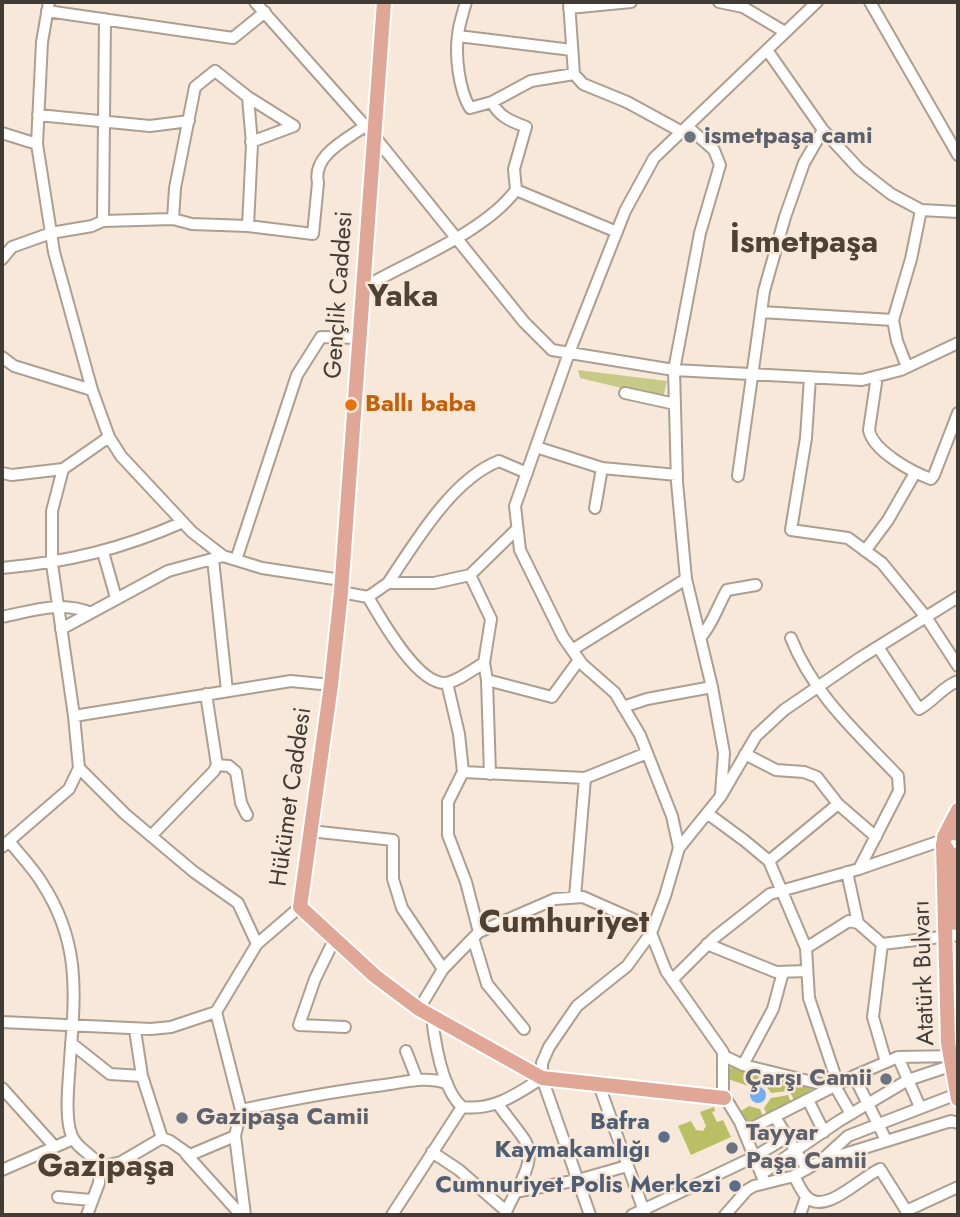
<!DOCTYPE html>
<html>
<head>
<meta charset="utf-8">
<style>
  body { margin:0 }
  #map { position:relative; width:960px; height:1217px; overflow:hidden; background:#f8e8d9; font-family:Jost,sans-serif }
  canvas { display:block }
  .frame { position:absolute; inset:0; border:4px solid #413b35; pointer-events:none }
</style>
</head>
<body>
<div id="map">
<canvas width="960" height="1217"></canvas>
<div class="frame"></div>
</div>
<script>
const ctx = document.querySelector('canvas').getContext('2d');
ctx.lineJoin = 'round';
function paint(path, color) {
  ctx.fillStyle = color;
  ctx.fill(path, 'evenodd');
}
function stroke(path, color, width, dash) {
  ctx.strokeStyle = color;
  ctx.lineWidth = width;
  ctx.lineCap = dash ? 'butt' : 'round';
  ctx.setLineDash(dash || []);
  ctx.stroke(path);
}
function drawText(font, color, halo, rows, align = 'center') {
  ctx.font = font + ' Jost,sans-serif';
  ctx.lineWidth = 5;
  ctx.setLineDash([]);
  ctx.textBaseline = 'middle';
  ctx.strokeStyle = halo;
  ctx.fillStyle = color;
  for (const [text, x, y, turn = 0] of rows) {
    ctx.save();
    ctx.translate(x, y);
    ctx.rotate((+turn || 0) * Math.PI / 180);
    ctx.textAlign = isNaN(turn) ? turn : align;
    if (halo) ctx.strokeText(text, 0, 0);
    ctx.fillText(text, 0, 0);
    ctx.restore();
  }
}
const green = new Path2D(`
  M578 370 667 381 663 398 580 378Z`);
const forest = new Path2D(`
  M731 1066 764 1075 762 1083H753L748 1086 728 1079Z
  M767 1076 788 1082 787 1091 771 1093 765 1084Z
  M791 1083 811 1088V1090L794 1100 789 1090Z
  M788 1095 791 1102 767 1115 764 1108 771 1098Z
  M749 1106 760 1109 763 1117 748 1125 741 1111Z
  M714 1107 715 1111 712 1112 717 1122 723 1120 731 1137 691 1155 678 1126 691 1121 696 1130 703 1131 706 1126 700 1112Z`);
const water = new Path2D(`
  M750 1095a8 8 0 1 1 16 0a8 8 0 1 1-16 0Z`);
const minor = new Path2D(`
  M49 2 42 42 37 144 54 252 92 390 109 437 121 456 192 532 223 556 262 568 341 580
  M255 2 374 136 524 322 552 350 674 370 862 380 901 370 958 343
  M466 2C463 13 459 24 458 35 455 56 459 90 470 108L492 102 531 81 574 74 583 84 627 102 682 132
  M569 2 574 74
  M719 2 743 7 785 32
  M870 2 958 155
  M569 8 631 2
  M47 11 233 38 265 12
  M458 36 572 50
  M767 50 823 130 859 169 891 194 921 210 958 212
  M248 97 252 144 248 226
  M38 115 150 126 189 121
  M688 127 714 150 720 165 700 233 674 370 677 482 686 579 712 687 724 753 721 793
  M2 133 37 144
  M251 142 294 126
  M516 190 617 232
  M173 219 175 188 195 87 215 71 248 97 294 126
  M103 221 105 19
  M2 259 12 247 51 233 92 226 103 221 173 219 192 224 248 226 313 234 318 183C312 155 346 140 365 126
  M363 288C409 261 484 233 516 190L514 169 526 127C511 121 499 117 492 102
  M761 312 893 320
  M2 357 14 366 92 390
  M907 367 897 341 893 320 911 259 921 210
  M877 376 869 430C873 451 912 472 931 479L934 475 958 413
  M810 377 806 438 791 530 848 538 882 563 926 617 958 666
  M625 393 675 404
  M536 447 602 468 677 475
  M2 473 12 475 63 469
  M738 476 764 291 785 217 804 163 823 130
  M595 508 602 468
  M865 551 888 520 915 473
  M103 552 116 598
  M213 559 227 691
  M236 560 297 375 321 337 359 338
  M2 568C68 562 122 549 183 522
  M470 575 491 619 484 663 487 680 490 774
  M388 583C415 543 452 479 499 461L527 473
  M341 592 368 597 388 583H434L470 575 517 529
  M368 597C381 619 417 684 445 683 457 682 473 669 484 663
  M2 617C32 611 61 600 91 613
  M61 629 168 571 223 556
  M700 638C713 624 717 607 727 590L756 585
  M791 638C813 694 858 734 898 776L899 791 859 869
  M878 647 919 709C934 701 942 687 958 681
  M572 650 686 579
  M487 680 552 697 579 660
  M447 683 459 734 463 772 448 802V835L466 882 479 932
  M623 707 647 699 712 687
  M74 716 291 681 331 685
  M745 754 776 770 804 772 817 777 838 804 876 837
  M217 765 229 766 236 772 241 803 247 815
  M79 768 125 814 194 872 238 903 257 944
  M463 772 585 778 647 753
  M707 813 745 841 769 861 806 948 809 998 838 1084
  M310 831 393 840V879L402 908 443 969
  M151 836 214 771 217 765 206 694
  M9 841C20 855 33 868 42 883 81 943 75 994 70 1060 69 1080 64 1118 72 1136 77 1149 93 1154 100 1167L99 1183 87 1215
  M2 847 69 789 79 768 74 716 52 564V511L63 469 109 437
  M679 848 672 816 640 735 615 693 582 664 563 637 520 550 515 506 569 353 625 211 654 158 817 2
  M769 861 838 804
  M847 872 858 923 882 944 873 1017 886 1062
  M575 897 585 778
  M651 933 666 971 723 1052V1094L740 1122 765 1183
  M473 938 487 984 524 1029
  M334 940 315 979 299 1025 345 1027
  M707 944 776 972 807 971
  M882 944 958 935
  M806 948 849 921 858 923
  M672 980 714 938 770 894 859 869 943 840
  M419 1009 443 969 479 932 555 899 583 897 653 928
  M216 1012 241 1110C288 1100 336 1091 384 1085 406 1082 425 1076 447 1083
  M432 1018C435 1043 442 1089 462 1107 494 1111 517 1094 542 1078
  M2 1022 151 1029 171 1027 216 1012 257 944 300 907
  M135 1030 142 1076 162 1138
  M71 1043 110 1074 142 1076
  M406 1051 417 1079
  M724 1056 743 1065 833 1087
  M898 1057 920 1107
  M743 1065 773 1009 783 972
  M854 1076 886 1140
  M599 1085 645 1214
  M835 1086 851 1114
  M2 1088 55 1147
  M808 1100 824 1132
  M498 1104C506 1116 516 1127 524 1139 540 1162 512 1193 505 1215
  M241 1110 235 1136 245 1215
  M775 1117 807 1169
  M744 1132 854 1076 898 1057 958 1056
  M432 1152 459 1170 506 1211
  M186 1154 241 1215
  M823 1159 848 1136 957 1094
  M100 1167 121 1162 162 1138 170 1141 190 1155 235 1136
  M2 1170 73 1139
  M761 1174 839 1121 908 1080 953 1065
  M794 1176C798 1183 801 1191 806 1196 824 1217 861 1177 880 1169L909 1215
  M515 1192 578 1180 627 1166
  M58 1197 91 1200
  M906 1211 958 1187
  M392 1215 462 1107
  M590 1215 542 1078V1063L549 1047 577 1006 627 966 651 933 665 896 679 848 721 796 756 736 784 710 860 658 958 597
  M632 1215 754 1157 787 1137
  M725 1215 747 1190 754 1186 794 1176 819 1162 951 1121 958 1123
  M800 1215 806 1197`);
const major = new Path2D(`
  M384 2 341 592 331 685 300 907 375 976 419 1009 542 1078 724 1098
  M944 837 958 810
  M943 844 948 1043 958 1099
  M947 849 943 844 946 835 951 832 958 834
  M955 923 954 872 958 854`);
const markers = [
  [690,137,7,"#6b7280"],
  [351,405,7,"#e8710a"],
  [886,1079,7,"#6b7280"],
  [182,1118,7,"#6b7280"],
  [664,1137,7,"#5c6f8a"],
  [732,1148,7,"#6b7280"],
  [735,1186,7,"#5c6f8a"]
];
const worshipNames = [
  ["ismetpaşa cami",704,137],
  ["Çarşı Camii",872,1079,"right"],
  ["Gazipaşa Camii",196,1118],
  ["Tayyar",746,1134],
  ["Paşa Camii",746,1162]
];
const streetNames = [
  ["Gençlik Caddesi",340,295,-86],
  ["Hükümet Caddesi",292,797,-82],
  ["Atatürk Bulvarı",925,973,-92]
];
const foodNames = [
  ["Ballı baba",365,405]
];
const serviceNames = [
  ["Bafra",650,1123],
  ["Kaymakamlığı",650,1151],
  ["Cumnuriyet Polis Merkezi",721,1186]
];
const districtNames = [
  ["İsmetpaşa",804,244],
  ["Yaka",403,298],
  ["Cumhuriyet",564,924],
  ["Gazipaşa",106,1168]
];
paint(green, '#c5cb87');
paint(forest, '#b9bf65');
paint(water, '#75adf0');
stroke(minor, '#ad9f90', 14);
stroke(major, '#fff', 18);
stroke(minor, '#fff', 10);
stroke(major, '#e0a797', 14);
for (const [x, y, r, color] of markers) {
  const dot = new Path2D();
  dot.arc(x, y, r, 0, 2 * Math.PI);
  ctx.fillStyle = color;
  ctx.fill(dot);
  stroke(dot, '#f8e8d9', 2.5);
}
drawText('bold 24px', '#5b616d', '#f8e8d9', worshipNames, 'left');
drawText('24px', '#413b35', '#f8e8d9', streetNames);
drawText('bold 24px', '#c56008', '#f8e8d9', foodNames, 'left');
drawText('bold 24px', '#4e5e75', '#f8e8d9', serviceNames, 'right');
drawText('bold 32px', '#4e4235', '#f8e8d9', districtNames);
</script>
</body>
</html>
